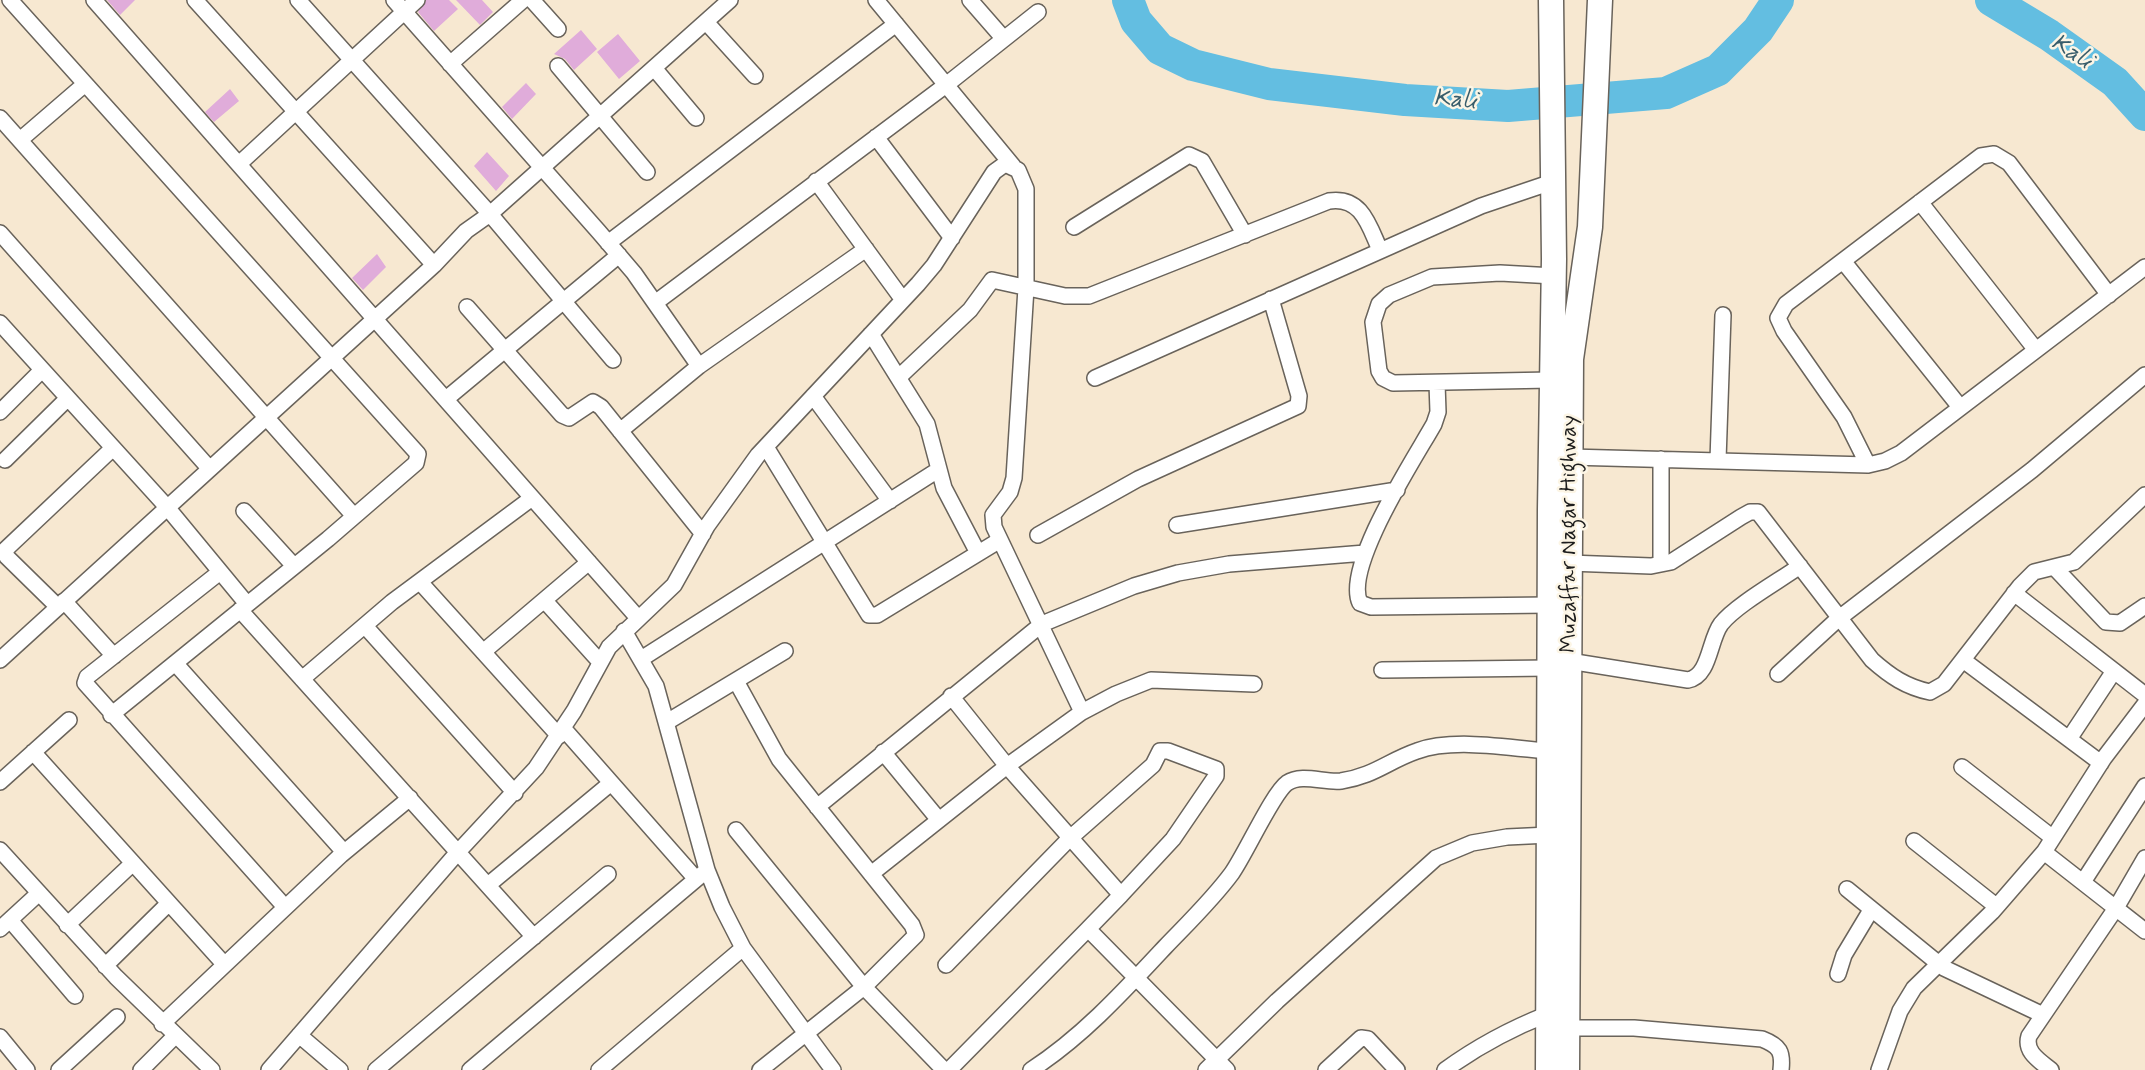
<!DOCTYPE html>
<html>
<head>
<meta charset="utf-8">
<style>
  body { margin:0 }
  canvas { display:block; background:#f7e8d1 }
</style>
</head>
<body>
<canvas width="2145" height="1070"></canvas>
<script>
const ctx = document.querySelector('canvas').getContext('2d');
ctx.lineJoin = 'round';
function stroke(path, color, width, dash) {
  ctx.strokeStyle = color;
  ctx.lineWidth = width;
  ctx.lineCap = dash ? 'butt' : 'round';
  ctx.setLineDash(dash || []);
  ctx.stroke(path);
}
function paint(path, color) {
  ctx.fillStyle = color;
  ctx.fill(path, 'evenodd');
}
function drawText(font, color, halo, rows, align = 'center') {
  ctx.font = font + ' Mynerve,sans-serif';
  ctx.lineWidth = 5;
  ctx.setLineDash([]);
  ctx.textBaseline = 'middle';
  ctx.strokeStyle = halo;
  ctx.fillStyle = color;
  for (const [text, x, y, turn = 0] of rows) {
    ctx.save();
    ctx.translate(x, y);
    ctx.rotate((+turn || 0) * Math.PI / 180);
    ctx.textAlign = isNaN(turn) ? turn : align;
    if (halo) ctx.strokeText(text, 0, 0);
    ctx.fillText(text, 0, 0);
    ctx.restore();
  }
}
const river = new Path2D(`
  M1128 0 1136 21 1160 49 1193 65 1269 84 1405 100 1508 106 1666 93 1718 70 1758 30 1778 0
  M1991 0 2049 35 2115 82 2145 115`);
const building = new Path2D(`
  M107 0H135L120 15Z
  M426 0H449L458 9 434 31 418 12Z
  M456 0H482L493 12 480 25Z
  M581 30 597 49 574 70 565 59 554 54Z
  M618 34 640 61 619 79 597 52Z
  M526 83 536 94 512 119 502 107Z
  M230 89 239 101 214 122 205 112Z
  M487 152 509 176 496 191 474 166Z
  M377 254 386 267 363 290 352 278Z`);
const street = new Path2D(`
  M10 0 418 454 416 463 328 539 111 715
  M94 0 638 618
  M195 0 434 265
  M298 0 490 214 613 360
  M394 0 599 232 634 273 699 366
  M532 0 558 29
  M876 0 1013 166
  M970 0 1004 39
  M706 22 755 76
  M450 64 523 0
  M558 66 647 172
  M654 68 696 118
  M0 118 354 516
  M876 137 952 238
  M20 140 85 84
  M239 164 417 0
  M816 181 903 300
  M1920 202 2036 350
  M1074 227 1189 155 1202 161 1245 235
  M0 233 209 468
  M608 243 896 24
  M1843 261 1960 407
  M655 303 946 85 1038 12
  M467 307 562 415 569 418 593 402 601 407 703 534
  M0 323 166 506 247 604
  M871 334 927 424 944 488 978 553
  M899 377 970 310 992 280 1065 296H1089L1329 201C1362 196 1369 226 1380 250
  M1095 378 1481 206 1552 182
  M1551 380 1393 383 1383 378 1379 371 1373 322 1379 304 1389 295 1432 277 1500 273 1554 276
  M1437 383 1438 412 1434 424C1415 458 1343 567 1360 603L1371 607 1550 605
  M813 396 890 501
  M446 399 619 255
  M0 412 42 370
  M620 431 699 366 866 249
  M766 447 869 615H877L1000 540
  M1570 457 1868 465 1885 461 1901 453 2145 267
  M5 460 68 398
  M1718 460 1723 315
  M1868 465 1844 417 1784 331 1778 318 1786 304 1981 156 1994 154 2009 163 2109 295
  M244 511 294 566
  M1177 525 1397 490
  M1038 535 1138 479 1298 406 1299 396 1271 299
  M1569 563 1651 566 1671 562 1741 517 1750 512H1758L1872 660C1890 676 1906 687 1930 692L1944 684 2020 586 2034 572 2074 562 2145 495
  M1661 564V459
  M2055 568 2106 622 2120 623 2145 606
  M220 572 87 677 85 683 285 907
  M420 582 559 736
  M2014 593 2145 695
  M64 601 114 656
  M545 601 600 662
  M58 607 7 557 5 550 113 448
  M240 610 534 937
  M365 626 515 793
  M624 631 656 686 707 870 722 907 743 948 833 1070
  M483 652 589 562
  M641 659 938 470
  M0 660 434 265 466 231 490 214 730 0
  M1963 660 2101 763
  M1569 661 1688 680C1710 676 1709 640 1721 624 1736 605 1779 581 1800 566
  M175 663 344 852
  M1382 670 1550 668
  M1778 674 1838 619 2032 470 2145 375
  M302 679 392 602 532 498
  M736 681 779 759 912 925 916 935 864 987 760 1070
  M1082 712 1116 694 1151 680 1254 684
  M667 722 785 651
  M563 728 696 879
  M2069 739 2114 671
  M33 752 224 964
  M883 752 939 820
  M1962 767 2053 838
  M0 782 69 720
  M817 807 1042 624 1134 586 1178 573 1229 564 1365 553
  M736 830 864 987 944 1070
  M1914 841 1996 906
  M0 850 116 977 212 1070
  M2044 852 2145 931
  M871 874 1007 766 951 696
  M2083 882 2145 786
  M488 885 611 783
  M1847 889 1944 968 2043 1015
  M10 920 75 996
  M67 925 133 863
  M0 929 38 894
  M946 965 1069 839 1153 765 1160 751H1168L1216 769V776L1173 839 1121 895
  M105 966 169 903
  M1838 974 1844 955 1871 910
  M162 1024 341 855 410 798
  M1567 1028H1634L1762 1039C1780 1046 1783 1052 1781 1070
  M299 1035 340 1070
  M0 1037 27 1070
  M59 1070 117 1017
  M141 1070 175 1036
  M269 1070 458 852 536 768 574 711 609 647 674 585 707 526 758 455 918 284 934 265 994 172 1005 164 1018 170 1026 189V288L1014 478 1010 492 993 515 994 527 1082 712 1007 766 1121 895 1088 929 1227 1070
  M376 1070 608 874
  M470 1070 707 870
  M599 1070 743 948
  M949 1070 1088 929
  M1031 1070C1082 1037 1124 991 1165 947 1188 923 1213 899 1232 873 1246 853 1273 793 1287 783 1302 773 1324 783 1341 781 1374 776 1388 761 1417 751 1454 737 1517 749 1557 752
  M1206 1070 1277 1001 1436 858 1472 843 1507 837 1549 835
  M1326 1070 1361 1038 1368 1039 1397 1070
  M1445 1070C1478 1046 1510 1029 1548 1014
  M1879 1070 1900 1011 1914 988 1992 912 2044 852 2104 758 2145 704
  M2051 1070C2040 1061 2024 1052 2029 1036L2116 908 2145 858`);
const primary = new Path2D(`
  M1548 1070 1550 509 1554 259 1551 0
  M1567 1070 1571 359 1590 227 1600 0`);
const streetNames = [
  ["Muzaffar Nagar Highway",1570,534,-90]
];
const waterNames = [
  ["Kali",2071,53,33],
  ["Kali",1455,101,5]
];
stroke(river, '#63bee1', 32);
paint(building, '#e0acda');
stroke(street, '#69635b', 18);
stroke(primary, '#69635b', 27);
stroke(street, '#fff', 15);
stroke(primary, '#fff', 24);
drawText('22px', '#1c1c1c', '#fcf5e5', streetNames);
drawText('italic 24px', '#385d6b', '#fcf5e5', waterNames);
</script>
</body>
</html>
